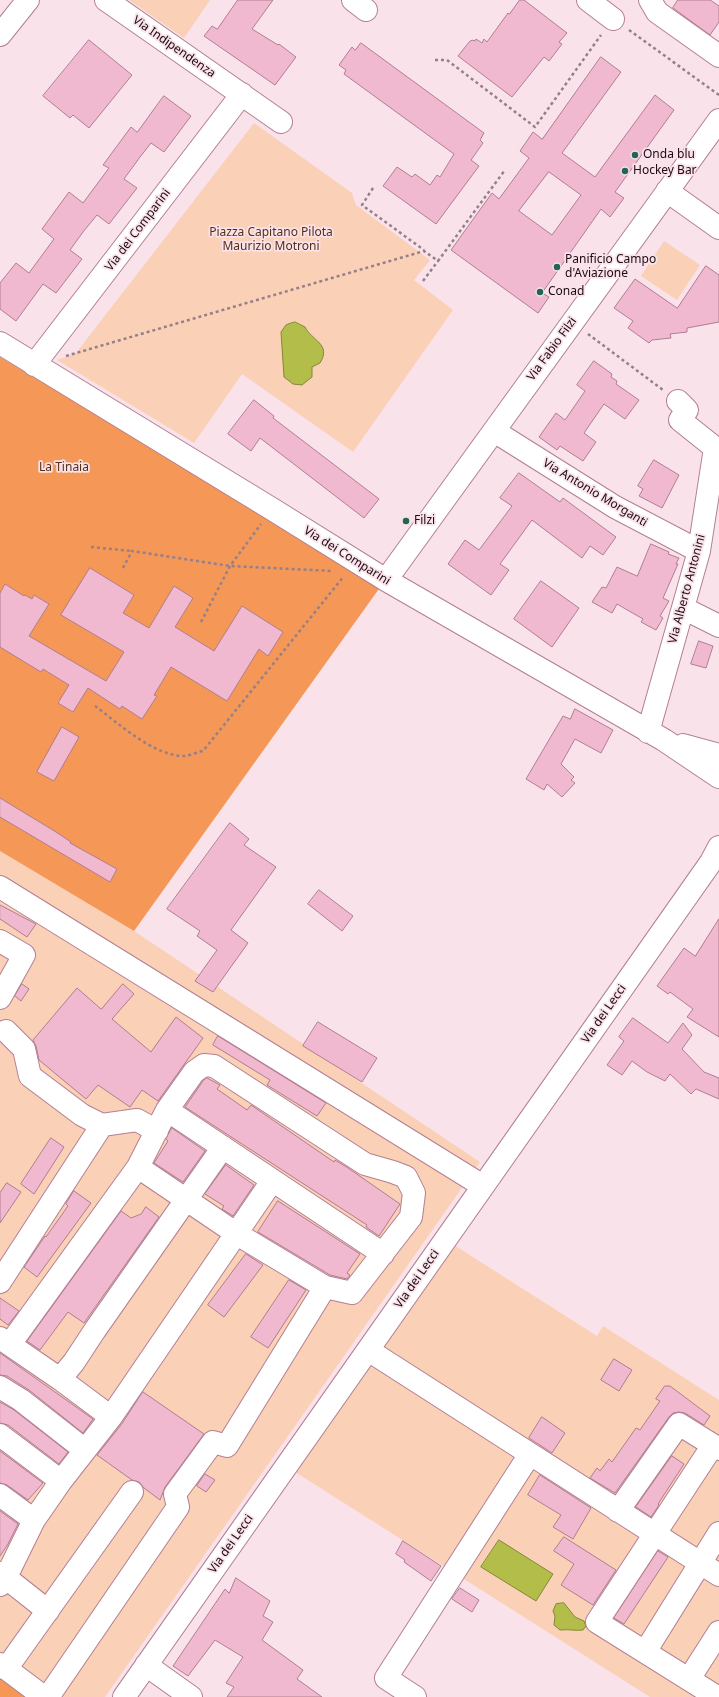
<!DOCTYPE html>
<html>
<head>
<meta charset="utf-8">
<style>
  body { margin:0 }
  canvas { display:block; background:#f9e2ea }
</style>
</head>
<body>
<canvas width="719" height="1697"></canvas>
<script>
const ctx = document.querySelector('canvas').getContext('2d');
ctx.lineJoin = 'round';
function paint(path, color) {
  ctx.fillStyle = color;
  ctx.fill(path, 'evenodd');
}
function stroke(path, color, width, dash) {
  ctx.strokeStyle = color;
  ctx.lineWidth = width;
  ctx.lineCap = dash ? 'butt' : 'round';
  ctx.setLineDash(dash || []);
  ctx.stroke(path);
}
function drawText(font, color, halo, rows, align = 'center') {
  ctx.font = font + ' "Noto Sans",sans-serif';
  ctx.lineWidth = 3.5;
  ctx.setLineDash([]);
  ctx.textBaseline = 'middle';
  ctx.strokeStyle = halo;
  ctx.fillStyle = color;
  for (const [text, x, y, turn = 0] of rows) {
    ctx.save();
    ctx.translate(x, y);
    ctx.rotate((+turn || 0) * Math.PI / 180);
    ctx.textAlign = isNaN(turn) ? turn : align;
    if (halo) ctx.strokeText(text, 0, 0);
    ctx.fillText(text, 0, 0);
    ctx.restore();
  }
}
const green = new Path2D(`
  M129 0H210L184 38Z
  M254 123 352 193 356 205 430 260 414 280 453 310 353 452 242 374 194 443 57 360 76 353ZM295 322 305 327 308 333 316 338 322 360 320 363 312 367 290 324Z
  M664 241 700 265 677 300 641 276Z
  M0 851 134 931 480 1162 105 1697H30L0 1674Z
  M454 1245 597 1336 603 1326 719 1400V1697H650L292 1470Z`);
const forest = new Path2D(`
  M0 357 381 586 134 931 0 851Z
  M0 1674 30 1697H0Z`);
const water = new Path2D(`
  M295 322 305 327C311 340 332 344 320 363L312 367V377L302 385 293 384 284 377 281 332 286 325Z
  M499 1540 553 1574 536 1601 481 1567Z
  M564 1603 575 1617 584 1621 586 1626 583 1630C575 1631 569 1629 560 1630L554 1625 555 1616 553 1611 556 1604Z`);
const building = new Path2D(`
  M238 0H273L252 29 278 45 279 44 296 57 275 85 204 36 212 26 217 29Z
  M520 0H524L567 33 559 42 562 44 549 61 544 57 512 97 458 56 470 41H471L472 40 475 41 476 39 482 43 484 39 487 42 508 13 509 14Z
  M678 0H710L719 6V22L710 35 673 8Z
  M89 40 132 75 89 128 73 115 70 118 43 96Z
  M361 43 484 133 480 140 483 143 471 160 479 166 436 224 383 186 397 167 412 177 415 174 430 185 437 175 440 177 454 154 344 74 346 70 339 65 352 47 355 50Z
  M601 57 621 72 562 153 595 177 655 95 674 110 615 192 624 198 610 217 601 209 542 293 549 297 538 313 451 250 492 193 499 199 529 158 520 151 533 132 542 139ZM549 172 581 195 552 235 519 211Z
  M164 96 191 116 164 152 151 143 140 157 124 179 137 188 109 224 97 215 83 232 70 250 82 259 56 293 43 284 16 321 0 309V283L16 263 29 273 54 239 42 229 69 192 83 203 109 168 103 165 131 127 137 132Z
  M706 266 719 275V322L687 328V332L670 334 671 338 652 340 649 343 628 328 633 321 614 308 635 279 677 308Z
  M594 361 612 374 611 377 617 381 616 384 639 400 625 419 604 404 584 433 596 442 583 461 560 446 557 450 539 437 556 413 565 420 585 391 577 385Z
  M254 400 274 416 273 418 379 499 364 518 260 438 251 451 228 434Z
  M654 460 679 475 662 508 639 496 643 489 638 486Z
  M519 473 560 502 563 498 616 537 603 555 590 546 582 558 532 520 500 564 509 570 491 595 448 564 465 540 479 550 512 506 500 498Z
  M651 544 669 552 668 554 679 558 676 564H678L663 598 669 601 660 616 663 618 656 630 641 622 643 619 617 604 612 613 592 602 602 587 606 588 617 567 637 576Z
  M90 568 134 595 123 613 149 628 174 586 193 598 175 627 214 651 242 606 283 632 268 656 259 649 227 701 171 667 154 695 157 696 142 719 122 706 120 709 88 688 73 712 58 703 69 685 43 669 41 672 0 647V593L5 584 24 596 25 595 32 599 34 595 49 604 29 636 106 681 124 652 61 615Z
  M541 581 579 608 552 647 514 619Z
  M699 641 713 646 706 668 691 664Z
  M575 709 613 730 601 753 575 739 561 764 574 777 571 780 575 783 562 797 547 784 544 790 526 779 563 716 570 719Z
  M62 727 79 737 54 781 37 772Z
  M0 798 56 832 71 842 70 843 117 869 110 882 0 817Z
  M230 823 249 839 244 845 276 867 231 930 248 943 213 992 195 981 217 950 197 936 200 931 167 909Z
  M319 890 353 916 342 931 308 904Z
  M0 905 36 924 27 937 0 919Z
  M719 919V1037L687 1017 693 1009 670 992 668 994 657 986 684 948 695 956Z
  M22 984 29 989 21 1001 15 996Z
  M123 984 134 994 112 1019 151 1052 176 1017 203 1038 158 1101 142 1090 130 1107 98 1085 86 1099 39 1060 36 1046 33 1040 77 988 101 1009Z
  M633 1018 668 1043 683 1023 692 1035 682 1049 704 1072 719 1078V1099L696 1089 691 1094 670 1074 665 1081 647 1072 632 1061 622 1075 607 1065 624 1041 619 1037Z
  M318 1022 377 1058 362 1082 303 1046Z
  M218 1036 326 1103 317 1116 267 1085 270 1080 213 1045Z
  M207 1078 220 1085 217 1089 247 1110 251 1105 334 1162 335 1160 348 1168 400 1204 379 1236 366 1227 367 1225 185 1107 203 1081Z
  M172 1128 205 1151 183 1182 154 1163 168 1141 166 1139Z
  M51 1138 64 1147 34 1194 21 1184Z
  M226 1165 254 1185 233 1216 222 1209 224 1206 205 1194Z
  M7 1183 21 1192 0 1223V1193Z
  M74 1191 91 1203 37 1277 24 1267 45 1236 46 1237 68 1206 66 1204Z
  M278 1201 360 1254 347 1273 350 1275 347 1279 330 1275 258 1232Z
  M146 1207 159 1217 84 1323 68 1312 40 1350 27 1341 121 1211 131 1218 141 1214Z
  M246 1254 263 1265 224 1317 208 1305Z
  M289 1280 306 1290 268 1348 251 1337Z
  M0 1298 19 1311 8 1325 0 1319Z
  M0 1353 93 1419 83 1433 29 1390 7 1376 0 1375Z
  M614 1359 632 1370 619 1391 601 1380Z
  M665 1386H670L710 1416 704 1425 685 1413 679 1412 673 1413 669 1417 615 1493 590 1478 597 1468 600 1471 609 1459 612 1462 636 1428 640 1430 660 1401 656 1399Z
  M143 1392 204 1434 165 1487 160 1500 144 1488 139 1482 132 1480 97 1455 121 1425Z
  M0 1402 14 1410 68 1452 59 1464 8 1425 0 1423Z
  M542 1417 565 1433 552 1453 529 1438Z
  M0 1451 43 1483 28 1500 7 1485 0 1483Z
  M672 1456 684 1464 658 1504 659 1505 651 1517 636 1507Z
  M205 1474 215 1480 206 1492 197 1486Z
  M540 1475 591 1508 573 1539 553 1527 561 1515 528 1495Z
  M0 1511 18 1524 8 1544 0 1556Z
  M564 1537 616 1570 593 1605 561 1585 574 1564 554 1551Z
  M403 1541 441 1566 431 1581 404 1562 405 1560 396 1554Z
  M658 1551 668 1557 624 1624 614 1618Z
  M236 1578 270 1601 263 1616 273 1622 262 1640 303 1670 297 1679 322 1697H227L234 1687 226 1683 243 1657 215 1640 188 1676 173 1666 225 1589 229 1593Z
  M460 1588 479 1600 472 1612 452 1599Z`);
const path = new Path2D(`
  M629 30 719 95
  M435 60H447L535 127 601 35
  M373 188 362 205 424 250
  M423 281 438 261
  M588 334 663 390
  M66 356 424 251 438 261 505 170
  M91 547 132 551
  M123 568 132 551 230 566 333 571
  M201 622 230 566 261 524
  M95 706C118 723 155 757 185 756 191 755 197 752 203 751L344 576`);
const minor = new Path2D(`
  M106 0 281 122
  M353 0 366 10
  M588 0 613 19
  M650 0 657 12 719 56
  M0 35 28 0
  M667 191 719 228
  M0 343 272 509 386 580 664 740 719 777
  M34 365 242 94
  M678 401 687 410 680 420 715 448
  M494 431 615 507 699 551
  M386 580 719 120
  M683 608 719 626
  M648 732 699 551 715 448 719 451
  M683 745 719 755
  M0 887 483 1186
  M0 941 24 955 0 998
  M6 1031 24 1049 30 1076 82 1115 102 1125
  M167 1110 383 1254
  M0 1282 102 1125 137 1120 157 1131
  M0 1338 60 1379 111 1417 61 1481 34 1520 6 1577 0 1585
  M10 1344 138 1167 167 1110 194 1072 204 1065 214 1066 365 1164 393 1172 406 1177 414 1193 411 1217 352 1293 325 1287 237 1234 138 1167
  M368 1350 719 1575
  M60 1379 74 1362 95 1330 223 1147
  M0 1387 21 1400 85 1450
  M111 1417 272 1181
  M0 1435 61 1481
  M713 1445 597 1622 717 1697
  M0 1495 34 1520
  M618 1511 679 1424 719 1449
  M0 1573 48 1611
  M645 1652 719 1533
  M0 1664 44 1697
  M146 1665 191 1697
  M6 1669 132 1492
  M689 1679 719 1632
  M48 1697 178 1507 175 1494 213 1442 227 1446 325 1287
  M124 1697 711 862 719 847
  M415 1697 386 1678 530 1454`);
const markers = [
  [635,155,4,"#236555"],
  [625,171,4,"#236555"],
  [557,267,4,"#236555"],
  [540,292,4,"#236555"],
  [406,521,4,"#236555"]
];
const streetNames = [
  ["Via Indipendenza",174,47,35],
  ["Via dei Comparini",138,230,-53],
  ["Via Fabio Filzi",552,349,-54],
  ["Via Antonio Morganti",595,493,31],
  ["Via dei Comparini",347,556,32],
  ["Via Alberto Antonini",687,589,-75],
  ["Via dei Lecci",604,1014,-55],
  ["Via dei Lecci",417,1279,-55],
  ["Via dei Lecci",231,1544,-55]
];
const poiNames = [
  ["Onda blu",643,155],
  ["Hockey Bar",633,171],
  ["Panificio Campo",565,260],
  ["d'Aviazione",565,274],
  ["Conad",548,292],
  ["Filzi",414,521]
];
const parkNames = [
  ["Piazza Capitano Pilota",271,233],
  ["Maurizio Motroni",271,247],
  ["La Tinaia",64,468]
];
paint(green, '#fad0b6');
paint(forest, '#f59756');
paint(water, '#b3bd49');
stroke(water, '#868738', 1);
paint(building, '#f1b9cf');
stroke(building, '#b07d91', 1);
stroke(minor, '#b37f93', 24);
stroke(path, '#968088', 2.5, [3, 3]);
stroke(minor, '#fff', 22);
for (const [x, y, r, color] of markers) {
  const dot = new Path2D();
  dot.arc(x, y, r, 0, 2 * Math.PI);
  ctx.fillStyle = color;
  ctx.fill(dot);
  stroke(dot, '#f9e2ea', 1.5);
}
drawText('12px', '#1d0a12', '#f9e2ea', streetNames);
drawText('12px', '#1d0a12', '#f9e2ea', poiNames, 'left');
drawText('12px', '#552f15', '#f9e2ea', parkNames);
</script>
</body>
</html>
